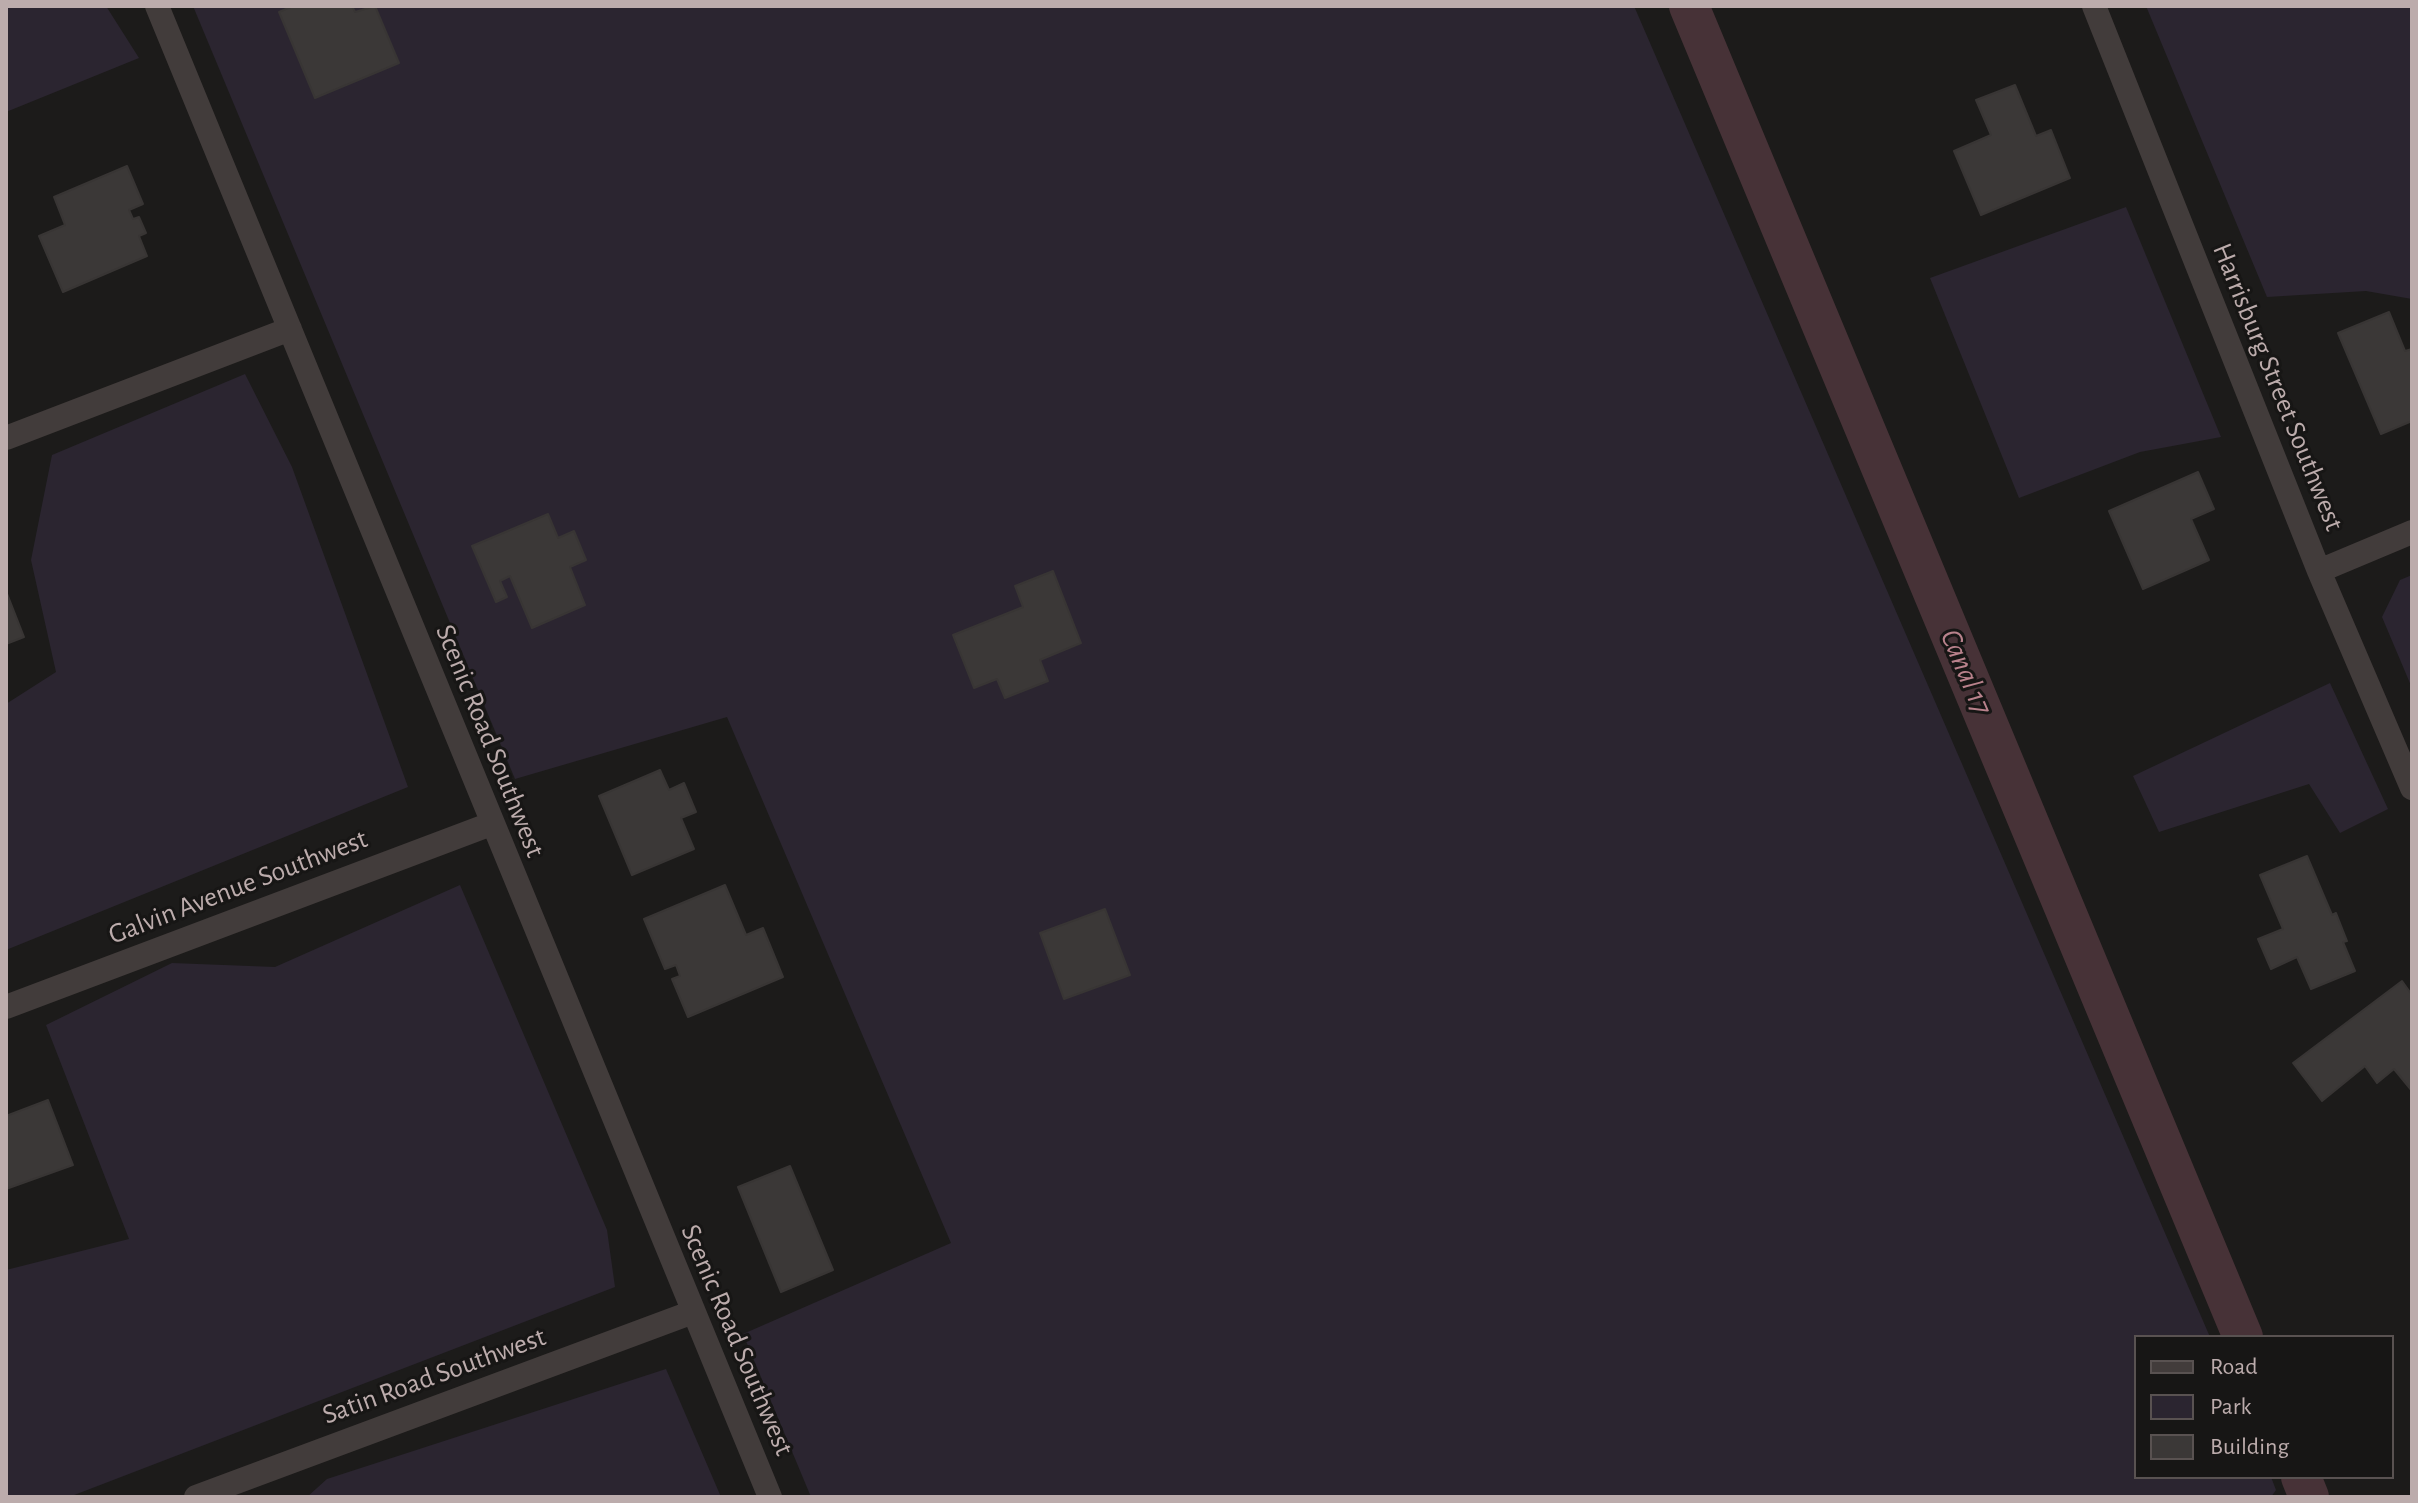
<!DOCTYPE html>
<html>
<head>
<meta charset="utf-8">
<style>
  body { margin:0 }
  #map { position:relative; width:2418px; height:1503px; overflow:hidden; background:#1c1b1a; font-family:"Alegreya Sans",sans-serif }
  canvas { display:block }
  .frame { position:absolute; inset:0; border:8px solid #bcacac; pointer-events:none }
  .legend { position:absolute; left:2134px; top:1335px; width:260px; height:144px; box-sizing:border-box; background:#171615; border:2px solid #595251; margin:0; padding:10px 14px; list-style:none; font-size:24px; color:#bcacac }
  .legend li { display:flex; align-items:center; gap:16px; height:40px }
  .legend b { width:40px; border:2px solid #595251 }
</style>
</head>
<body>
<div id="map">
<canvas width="2418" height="1503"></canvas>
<div class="frame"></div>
<ul class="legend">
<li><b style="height:10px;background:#423c3b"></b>Road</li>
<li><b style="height:22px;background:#2b2530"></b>Park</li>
<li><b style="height:22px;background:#3b3837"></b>Building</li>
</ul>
</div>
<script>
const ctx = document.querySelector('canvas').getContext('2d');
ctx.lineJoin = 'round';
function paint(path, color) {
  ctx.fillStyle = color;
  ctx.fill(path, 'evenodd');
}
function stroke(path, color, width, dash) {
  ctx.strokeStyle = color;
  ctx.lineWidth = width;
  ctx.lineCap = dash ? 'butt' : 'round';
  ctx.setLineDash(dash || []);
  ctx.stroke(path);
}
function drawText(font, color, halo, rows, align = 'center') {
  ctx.font = font + ' "Alegreya Sans",sans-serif';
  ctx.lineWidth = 6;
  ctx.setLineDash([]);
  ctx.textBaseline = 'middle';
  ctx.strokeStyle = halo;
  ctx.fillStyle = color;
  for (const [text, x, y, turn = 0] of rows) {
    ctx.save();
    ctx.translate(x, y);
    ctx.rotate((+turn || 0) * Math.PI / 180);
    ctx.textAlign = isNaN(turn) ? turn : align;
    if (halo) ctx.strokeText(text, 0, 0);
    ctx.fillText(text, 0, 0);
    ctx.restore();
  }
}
const green = new Path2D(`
  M6 6H106L139 58 6 112Z
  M193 6H1634L2210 1337H2136V1477H2271L2276 1490 2271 1497H811L743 1334 951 1243 727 717 515 779Z
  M2146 6H2412V299L2366 291 2267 297Z
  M2126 207 2221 437 2140 452 2019 498 1930 278Z
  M245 374 292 467 408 787 6 950V704L56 672 31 560 52 455Z
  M2412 575V688L2382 617 2400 580Z
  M2330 683 2388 809 2340 833 2309 784 2159 832 2133 776Z
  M460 885 607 1230 615 1287 69 1497H6V1270L129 1239 46 1025 172 963 275 967Z
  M666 1369 721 1497H307L327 1479Z`);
const canal = new Path2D(`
  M1689 6 2243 1337
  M2301 1477 2309 1497`);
const building = new Path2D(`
  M293 6H352L355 12 375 6 399 63 315 98 279 12Z
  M2015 85 2036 136 2051 130 2070 178 1981 215 1954 151 1991 135 1976 100Z
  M127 166 143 204 129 210 133 219 139 217 146 233 139 236 147 256 63 292 39 236 65 225 54 197Z
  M2389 312 2405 351 2412 349V421L2381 434 2338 333Z
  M2198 472 2214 509 2191 519 2209 560 2143 589 2109 511Z
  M548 514 558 538 574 531 586 560 570 567 585 605 532 628 510 576 500 581 507 597 496 602 472 546Z
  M1053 571 1081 643 1040 660 1048 681 1005 698 997 679 974 688 953 635 1023 607 1015 586Z
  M6 591 24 637 6 644Z
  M660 770 669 790 684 783 696 812 681 818 694 849 632 875 599 796Z
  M2307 856 2332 915 2336 913 2347 941 2343 942 2355 971 2311 989 2297 957 2271 969 2258 939 2283 929 2260 875Z
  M725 885 746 935 763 928 783 977 688 1017 672 979 680 976 676 965 665 969 644 919Z
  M1105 909 1130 975 1064 999 1040 933Z
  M2402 981 2412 995V1091L2394 1069 2377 1083 2365 1066 2322 1101 2293 1063Z
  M48 1100 73 1165 6 1189V1116Z
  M790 1166 833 1270 781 1292 738 1187Z`);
const minor = new Path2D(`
  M157 6 770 1497
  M2094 6 2319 571 2412 788
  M6 438 290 329
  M2319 571 2412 532
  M6 1007 491 824
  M196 1497 693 1312`);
const streetNames = [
  ["Harrisburg Street Southwest",2278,387,68],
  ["Scenic Road Southwest",490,741,68],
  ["Galvin Avenue Southwest",238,887,-21],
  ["Scenic Road Southwest",737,1340,67],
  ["Satin Road Southwest",434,1376,-20]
];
const waterNames = [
  ["Canal 17",1966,672,67]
];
paint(green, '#2b2530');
stroke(canal, '#473237', 40);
paint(building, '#3b3837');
stroke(building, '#383534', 2);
stroke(minor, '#423c3b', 24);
drawText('28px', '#bcacac', '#171615', streetNames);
drawText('italic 30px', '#b9828c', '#171615', waterNames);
</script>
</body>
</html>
